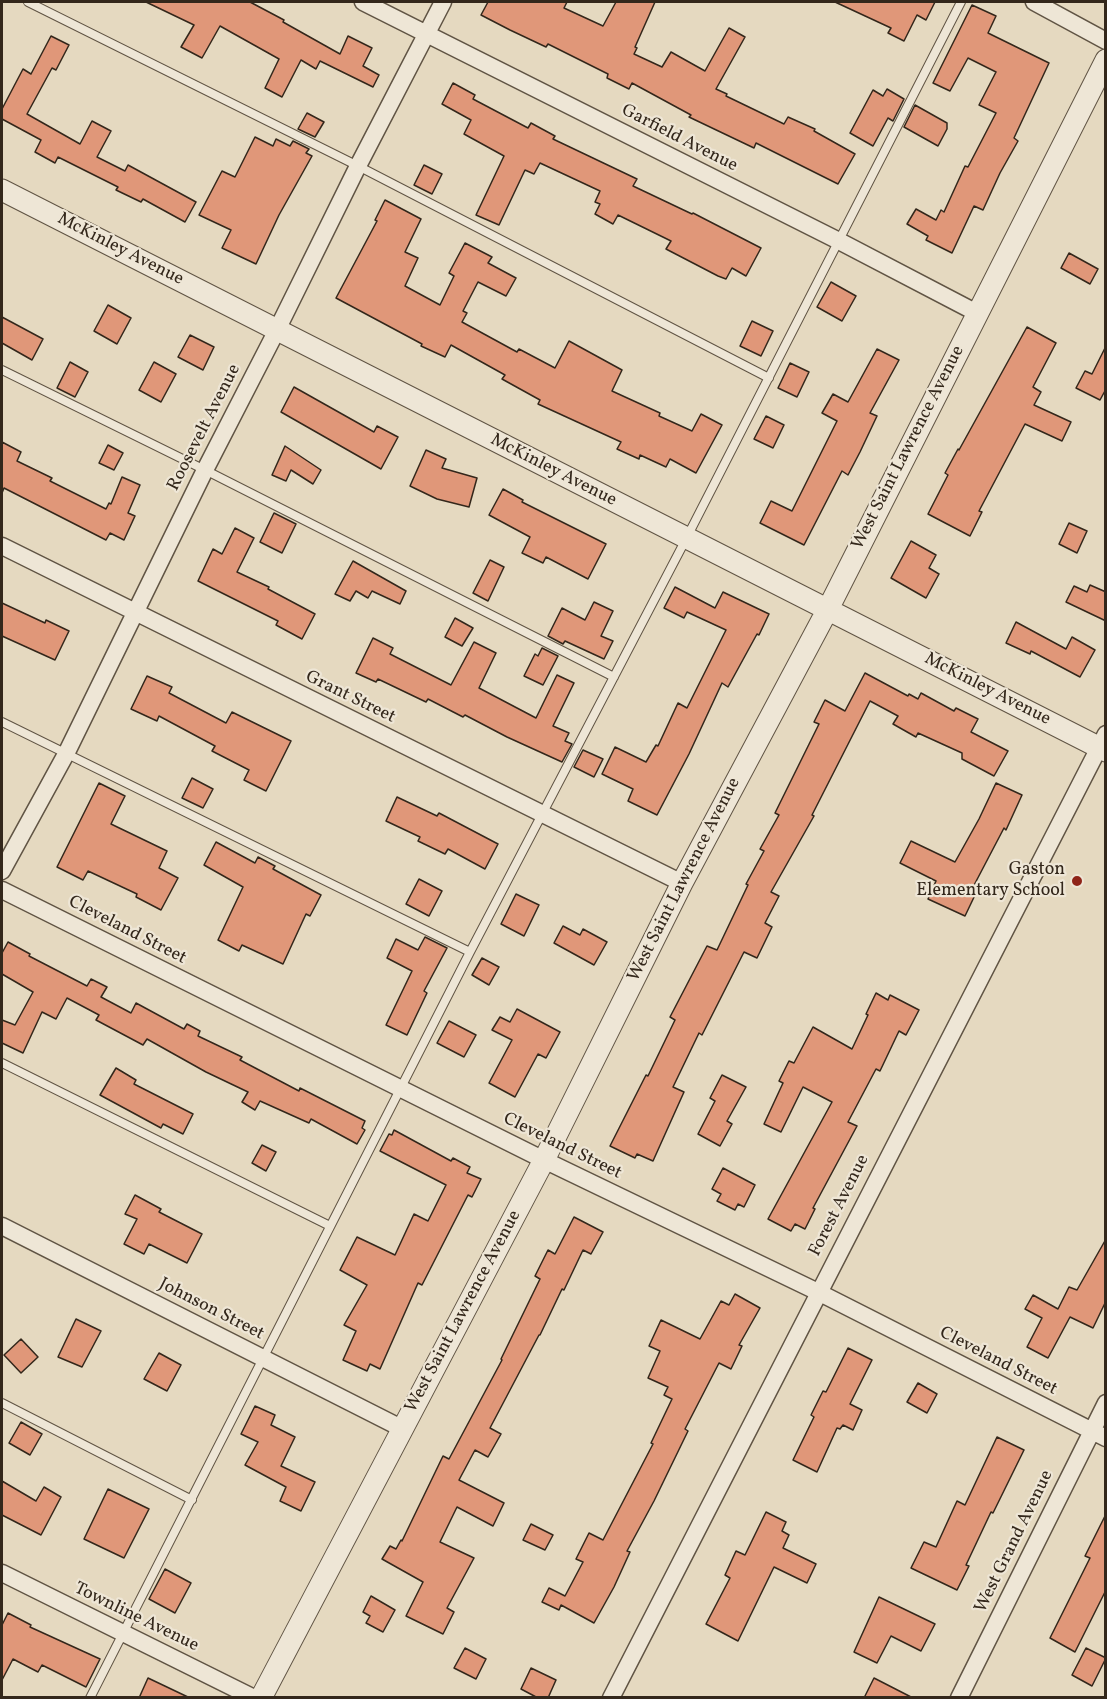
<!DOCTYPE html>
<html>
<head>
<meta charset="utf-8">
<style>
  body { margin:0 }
  #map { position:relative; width:1107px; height:1699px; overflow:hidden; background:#e5d9c0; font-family:Vollkorn,serif }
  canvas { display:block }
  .frame { position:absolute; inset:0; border:3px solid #33271b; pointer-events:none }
</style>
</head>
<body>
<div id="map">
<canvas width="1107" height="1699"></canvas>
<div class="frame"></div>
</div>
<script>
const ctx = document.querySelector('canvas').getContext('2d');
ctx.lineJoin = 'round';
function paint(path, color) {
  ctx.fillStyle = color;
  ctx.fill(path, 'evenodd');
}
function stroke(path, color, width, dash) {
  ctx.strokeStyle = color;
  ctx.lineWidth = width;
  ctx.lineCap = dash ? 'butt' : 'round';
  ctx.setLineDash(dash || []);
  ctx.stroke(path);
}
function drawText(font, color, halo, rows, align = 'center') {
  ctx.font = font + ' Vollkorn,serif';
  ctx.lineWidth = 4.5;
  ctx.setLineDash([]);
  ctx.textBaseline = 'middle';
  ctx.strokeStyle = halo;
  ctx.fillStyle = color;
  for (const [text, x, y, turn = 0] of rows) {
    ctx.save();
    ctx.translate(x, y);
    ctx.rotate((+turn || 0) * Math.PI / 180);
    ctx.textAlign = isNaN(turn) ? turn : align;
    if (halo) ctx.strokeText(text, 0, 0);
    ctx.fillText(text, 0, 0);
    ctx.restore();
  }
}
const building = new Path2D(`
  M146 2H250L284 20 283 22 340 54 348 36 372 48 363 66 379 75 373 87 320 61 316 69 301 60 282 97 265 88 279 59 220 26 202 58 181 47 194 25Z
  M488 2H567L564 8 603 26 616 2H655L635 47 637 48 634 54 662 67 671 52 705 71 729 28 745 37 716 89 727 94 726 96 784 124 788 117 815 129 814 131 855 154 838 184 756 143 754 148 689 117 691 115 632 83 629 89 607 78 608 74 548 44 546 47 510 30 481 15Z
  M835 2H935L926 20 917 15 904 41 888 33 891 28Z
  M972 5 996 16 988 33 1049 63 1014 138 1018 141 1000 173 983 210 974 206 952 253 926 240 928 236 907 224 916 209 936 220 941 210 944 212 965 166 968 167 996 113 979 105 996 72 968 58 950 91 933 83Z
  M51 36 69 45 56 70 52 68 27 114 80 144 92 121 111 131 97 157 125 171 128 165 196 202 185 222 143 199 141 202 116 190 118 187 58 157 55 163 35 152 41 140 2 119V109L23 69 31 74Z
  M453 83 475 95 473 99 528 128 531 123 555 136 553 139 637 179 633 186 692 214 693 213 761 248 746 276 732 268 726 279 718 276 666 249 671 241 618 215 613 224 595 214 600 204 595 202 600 191 540 163 534 174 525 170 499 225 476 215 504 156 464 134 471 120 442 104Z
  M887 89 904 99 893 121 888 118 873 146 850 133 873 90 883 96Z
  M915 105 947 123V129L938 146 904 127Z
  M307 113 324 122 315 137 298 129Z
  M255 137 273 146 276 139 290 146 293 141 309 149 306 153 312 156 279 215 256 264 222 248 231 230 199 215 222 171 235 177Z
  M424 165 442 174 432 194 414 185Z
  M385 200 421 219 405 252 418 258 405 286 440 305 454 276 449 273 465 243 492 257 488 263 516 278 506 296 478 282 463 311 467 313 462 322 517 352 519 349 555 368 569 341 622 370 612 391 660 413 659 416 692 431 701 414 722 425 696 473 670 459 666 467 640 455 639 459 617 449 621 442 538 404 540 400 502 379 505 375 451 345 445 357 421 346 422 344 336 298 377 221 375 220Z
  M1069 253 1098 269 1090 284 1061 268Z
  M831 282 856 296 842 321 817 307Z
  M108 305 131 318 117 344 94 331Z
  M2 317 43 339 32 360 2 343Z
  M752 321 773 331 761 356 740 346Z
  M1027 327 1056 343 1033 387 1041 392 1034 405 1071 422 1062 441 1025 424 979 511 982 512 970 536 928 514 948 475 945 473 958 449 959 450Z
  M190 335 214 347 203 370 178 357Z
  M1106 346V389L1100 400 1076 388 1085 371 1092 374Z
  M877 349 899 360 870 413 877 416 860 452 848 475 842 471 804 545 760 523 771 501 792 511 837 421 822 413 833 394 848 402Z
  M70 362 88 372 75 397 57 388Z
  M154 362 176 374 161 402 139 390Z
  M790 363 809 372 797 397 778 388Z
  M294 387 374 432 377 426 398 437 381 469 281 412Z
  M766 416 784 425 773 448 754 439Z
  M2 442 21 452 17 461 52 478 50 481 106 509 109 503 111 504 122 477 140 485 128 513 135 516 124 540 110 533 106 540 4 488 2 493Z
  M108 445 123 453 114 470 99 463Z
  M285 446 321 470 313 484 291 470 286 481 272 475Z
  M426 450 446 459 442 468 477 478 469 507 437 499 410 486Z
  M503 489 523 500 522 502 606 544 588 579 546 557 543 563 522 553 530 537 489 515Z
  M274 513 296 524 282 553 260 542Z
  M1069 523 1087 531 1077 553 1059 544Z
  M235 528 254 538 237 572 269 587 268 589 315 614 302 639 276 625 278 621 198 581 213 549 222 554Z
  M911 541 936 555 929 568 939 574 926 598 891 578Z
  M490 560 504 567 488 601 473 593Z
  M353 561 406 591 400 604 372 591 368 598 356 591 350 601 335 594Z
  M1090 585 1106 592V621L1066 602 1074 586 1087 592Z
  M675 587 715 608 723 592 769 614 759 635 757 634 728 687 722 683 689 754 657 815 628 801 633 789 602 774 615 747 646 762 656 745 658 746 678 703 687 708 726 630 687 612 684 618 664 608Z
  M594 602 613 611 601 636 613 641 604 659 565 641 563 644 548 636 562 608 585 620Z
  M2 603 45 623 46 620 69 631 55 660 2 636Z
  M455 618 473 628 462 646 445 637Z
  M1016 622 1066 649 1072 637 1095 650 1080 677 1031 651 1030 654 1006 643Z
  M373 638 393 648 390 654 451 685 474 642 496 653 479 688 536 718 557 675 574 683 553 726 569 733 565 741 572 744 562 762 507 737 465 715 463 717 428 699 426 702 378 679 376 682 356 673Z
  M542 648 558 656 543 685 524 676 535 654 538 656Z
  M865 673 908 696 909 694 918 699 921 693 954 711 956 708 978 719 971 732 1008 751 994 776 962 759V753L918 733 916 737 893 724 898 716 870 701 812 815 814 816 771 892 779 896 765 923 772 927 757 958 744 952 702 1035 699 1033 673 1087 684 1092 653 1161 637 1154 635 1158 610 1146 646 1075 648 1076 675 1020 670 1017 707 946 717 950 748 885 746 884 764 851 760 849 779 815 775 813 819 724 814 722 825 700 845 711Z
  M147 676 172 687 169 693 226 723 232 712 291 741 266 791 244 780 249 770 212 751 215 746 159 716 157 721 131 709Z
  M583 750 603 759 594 777 574 767Z
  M192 778 213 789 203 808 182 798Z
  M99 783 125 796 111 824 167 851 159 868 178 878 161 910 136 897 137 894 88 871 83 880 57 867Z
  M996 783 1022 795 1006 830 1004 828 971 891 976 893 965 916 928 899 936 881 900 863 911 841 955 862 979 819Z
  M397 797 437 816 439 813 498 844 485 869 448 849 445 854 418 841 420 837 386 821Z
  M216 842 255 863 258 857 275 866 273 869 321 895 310 916 306 914 283 964 242 945 239 951 218 940 243 887 204 865Z
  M419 879 442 891 429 916 406 904Z
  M516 894 539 905 524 936 501 924Z
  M563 926 580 935 583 929 607 942 594 965 554 943Z
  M425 937 447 948 424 991 427 993 407 1035 386 1025 412 971 387 958 396 939 418 950Z
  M8 942 30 954 29 956 87 986 91 979 107 987 101 997 131 1013 136 1003 184 1029 187 1024 200 1031 198 1036 242 1057 240 1060 299 1091 300 1088 365 1121 362 1128 365 1130 357 1144 311 1119 309 1123 260 1101 255 1110 242 1102 248 1092 206 1072 147 1039 143 1045 96 1020 99 1015 67 998 56 1019 42 1012 23 1053 2 1043V1020L15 1025 33 992 2 974V953Z
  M482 958 499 967 489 985 472 975Z
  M876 993 888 1000 890 995 919 1010 906 1035 899 1031 880 1071 876 1069 848 1122 857 1126 813 1208 815 1209 805 1229 795 1224 791 1231 768 1219 832 1102 803 1087 781 1132 764 1124 783 1083 779 1081 789 1061 794 1063 813 1027 852 1049 868 1015 866 1014Z
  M517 1009 560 1032 546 1058 538 1054 515 1097 489 1083 512 1040 492 1030 500 1017 510 1022Z
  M449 1021 476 1035 464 1057 437 1043Z
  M116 1068 136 1080 134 1084 193 1114 183 1134 163 1124 161 1128 100 1095Z
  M722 1075 746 1087 727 1121 732 1124 720 1146 698 1134 715 1101 710 1098Z
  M394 1130 451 1161 453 1158 470 1167 467 1173 481 1179 472 1197 468 1195 422 1285 418 1283 380 1369 370 1364 367 1371 343 1360 356 1331 344 1325 367 1285 340 1270 357 1237 395 1255 414 1214 428 1221 446 1185 380 1151 389 1134 392 1135Z
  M262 1145 276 1152 266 1171 252 1163Z
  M723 1168 755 1185 744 1207 738 1204 735 1210 717 1201 721 1194 712 1189Z
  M135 1195 161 1209 159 1212 202 1234 187 1263 149 1244 144 1254 124 1244 137 1219 125 1214Z
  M574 1217 603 1232 591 1254 583 1250 564 1290 562 1289 540 1335H539L490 1428 501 1434 488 1457 475 1450 459 1480 504 1503 493 1526 457 1507 440 1542 474 1558 447 1608 454 1612 443 1634 406 1616 423 1582 382 1559 390 1546 396 1549 401 1540 402 1541 443 1456 449 1459 502 1360 501 1359 540 1279 535 1276 548 1250 555 1254Z
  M1106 1239V1301L1093 1328 1070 1317 1048 1358 1027 1347 1042 1318 1025 1309 1033 1295 1058 1309 1069 1287 1077 1290Z
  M735 1294 760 1308 739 1345 742 1346 731 1369 719 1363 685 1429 688 1431 654 1501 627 1551 630 1552 614 1587 594 1623 561 1605 559 1610 542 1602 549 1588 565 1596 583 1562 576 1559 589 1533 603 1540 653 1444 651 1443 672 1399 664 1395 668 1387 648 1378 660 1351 649 1346 661 1320 700 1339 721 1301 729 1305Z
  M76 1319 101 1331 82 1367 58 1357Z
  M21 1339 38 1357 21 1373 4 1355Z
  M848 1348 872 1360 850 1404 862 1410 853 1430 843 1425 840 1429 837 1428 817 1472 793 1460 814 1417 811 1415 823 1391 826 1392Z
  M159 1353 181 1365 167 1391 144 1379Z
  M918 1383 937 1394 927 1413 907 1402Z
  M255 1406 275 1415 271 1425 295 1437 281 1466 315 1482 301 1511 280 1501 286 1487 245 1465 258 1442 241 1434Z
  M21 1422 42 1434 30 1455 9 1443Z
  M997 1437 1024 1450 993 1513 991 1512 966 1565 969 1566 957 1590 911 1568 924 1542 936 1547 957 1501 965 1505Z
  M2 1481 36 1501 44 1487 61 1497 41 1535 2 1515Z
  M108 1489 149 1509 124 1558 84 1539Z
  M766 1512 786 1522 782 1531 789 1535 783 1548 816 1564 807 1583 774 1567 738 1641 706 1624 730 1578 725 1575 736 1551 745 1555Z
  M1106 1514V1590L1075 1652 1050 1638 1090 1558 1085 1556Z
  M531 1524 553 1535 545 1550 523 1540Z
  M165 1569 191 1583 175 1613 149 1599Z
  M371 1596 395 1610 383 1632 366 1623 370 1616 363 1612Z
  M879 1597 935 1624 921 1651 891 1636 877 1663 854 1652Z
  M8 1613 31 1625 30 1627 100 1659 86 1687 42 1665 38 1672 13 1659 2 1680V1625Z
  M465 1648 486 1659 476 1679 454 1668Z
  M1086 1648 1106 1658 1092 1686 1072 1675Z
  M531 1668 556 1680 548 1698H538L521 1689Z
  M148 1678 190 1698H139Z
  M874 1678 913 1698H864Z`);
const service = new Path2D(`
  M28 2 358 166 769 378
  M2 370 205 470 614 677
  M2 722 470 952
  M2 1063 330 1226
  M2 1403 192 1500
  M90 1698 470 952 686 539 961 2`);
const minor = new Path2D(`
  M363 2 839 241 977 313
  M1034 2 1106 41
  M2 546 682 883
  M2 871 66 754 205 470 277 330 358 166 443 2
  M2 890 544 1160 818 1292 1106 1438
  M2 1226 403 1429
  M2 1573 254 1698
  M611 1698 1106 734
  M959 1698 1106 1403`);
const tertiary = new Path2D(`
  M2 190 1106 751
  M261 1698 544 1160 682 883 828 609 1106 60`);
const markers = [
  [1077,881,6,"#8f2418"]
];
const streetNames = [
  ["Garfield Avenue",679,139,27],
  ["McKinley Avenue",120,250,27],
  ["Roosevelt Avenue",205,428,-63],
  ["West Saint Lawrence Avenue",909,448,-63],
  ["McKinley Avenue",553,471,27],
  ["McKinley Avenue",987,690,27],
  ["Grant Street",350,698,26],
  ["West Saint Lawrence Avenue",685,880,-63],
  ["Cleveland Street",127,931,27],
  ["Cleveland Street",562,1147,26],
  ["Forest Avenue",840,1206,-63],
  ["Johnson Street",211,1310,27],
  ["West Saint Lawrence Avenue",464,1312,-62],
  ["Cleveland Street",998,1362,27],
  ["West Grand Avenue",1015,1542,-64],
  ["Townline Avenue",136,1618,26]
];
const poiNames = [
  ["Gaston",1065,871],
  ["Elementary School",1065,892]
];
paint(building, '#e09779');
stroke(building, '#33271b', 1.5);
stroke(service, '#605444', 10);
stroke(minor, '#605444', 19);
stroke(tertiary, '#605444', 23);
stroke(service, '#eee6d6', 8);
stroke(minor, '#eee6d6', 16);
stroke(tertiary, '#eee6d6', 21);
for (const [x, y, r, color] of markers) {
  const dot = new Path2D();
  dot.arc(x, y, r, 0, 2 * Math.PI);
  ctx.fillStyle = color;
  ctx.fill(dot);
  stroke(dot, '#eee6d6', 2);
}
drawText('18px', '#33271b', '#eee6d6', streetNames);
drawText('18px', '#33271b', '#eee6d6', poiNames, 'right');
</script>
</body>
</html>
